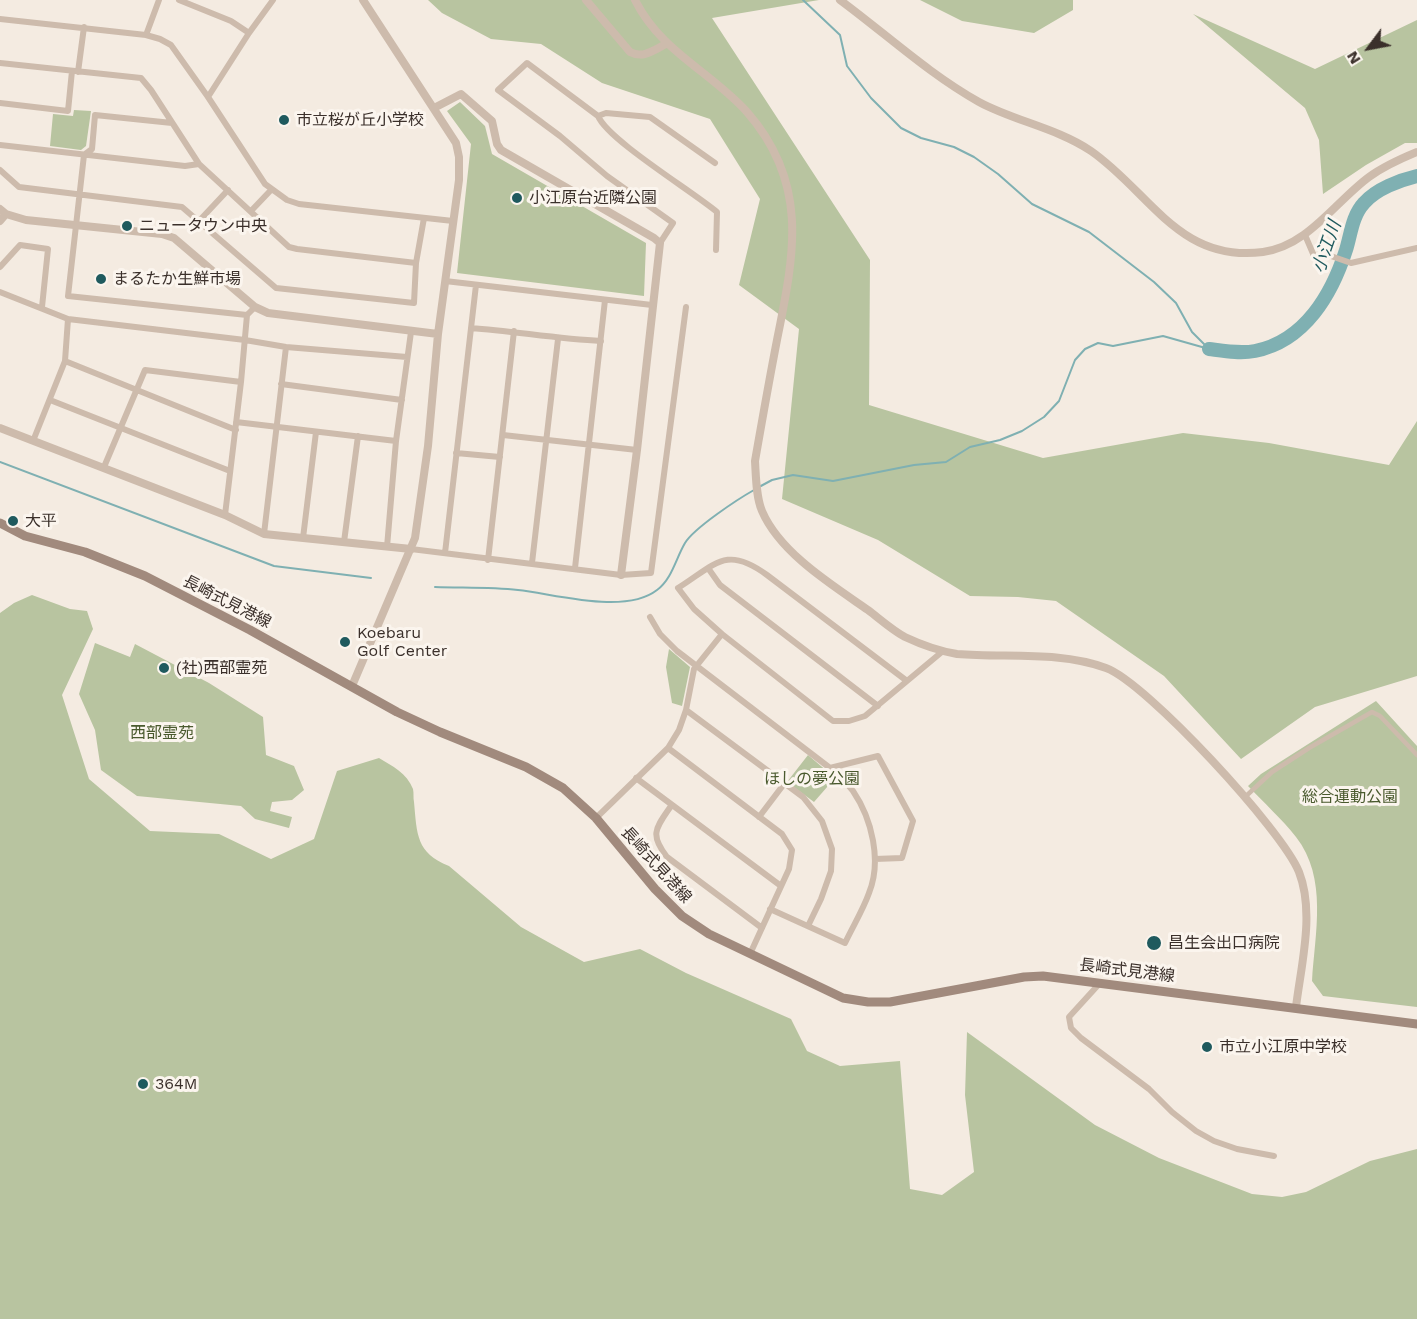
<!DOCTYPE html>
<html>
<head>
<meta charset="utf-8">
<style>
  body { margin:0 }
  #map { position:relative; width:1417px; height:1319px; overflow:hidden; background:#f4ebe1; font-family:"Work Sans",sans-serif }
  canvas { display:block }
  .north { position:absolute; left:1339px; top:18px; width:60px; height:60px; -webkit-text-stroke:4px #fbf5ee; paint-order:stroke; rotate:238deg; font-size:16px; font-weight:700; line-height:24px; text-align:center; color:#3b302b }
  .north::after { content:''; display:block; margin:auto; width:21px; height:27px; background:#3b302b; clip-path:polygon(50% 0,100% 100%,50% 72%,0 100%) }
</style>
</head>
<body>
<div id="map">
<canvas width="1417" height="1319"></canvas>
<div class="north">N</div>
</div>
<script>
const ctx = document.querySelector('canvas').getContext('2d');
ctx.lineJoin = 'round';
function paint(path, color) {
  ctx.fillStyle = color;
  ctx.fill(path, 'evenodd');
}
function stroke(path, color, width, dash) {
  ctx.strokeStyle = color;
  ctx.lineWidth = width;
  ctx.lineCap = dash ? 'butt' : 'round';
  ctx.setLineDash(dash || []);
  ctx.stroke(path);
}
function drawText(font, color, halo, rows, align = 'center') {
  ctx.font = font + ' "Work Sans","Noto Sans JP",sans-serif';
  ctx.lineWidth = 6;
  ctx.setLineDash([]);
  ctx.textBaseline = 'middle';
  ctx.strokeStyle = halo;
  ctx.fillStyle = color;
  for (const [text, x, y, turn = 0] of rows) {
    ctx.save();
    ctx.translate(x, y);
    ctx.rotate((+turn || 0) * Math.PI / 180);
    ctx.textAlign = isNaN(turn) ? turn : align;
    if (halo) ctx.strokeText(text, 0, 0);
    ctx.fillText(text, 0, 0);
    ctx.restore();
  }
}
const green = new Path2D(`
  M428 0H819L712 18 870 260 869 405 1043 458 1183 433 1269 443 1389 465 1417 421V676L1315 707 1241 759 1164 676 1056 601 1018 597 970 596 878 540 782 499 799 329 739 285 760 199 710 119 602 83 541 44 491 39 442 13Z
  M920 0H1073V10L1034 33 962 21Z
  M1193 14 1315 69 1417 20V143H1405L1366 165 1323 194 1319 140 1305 108Z
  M460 102 485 126 492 154 646 243 644 296 457 273 471 144 447 111Z
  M74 110 91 111 86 146 81 150 50 146 53 114 73 116Z
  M32 595 70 609 87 611 93 629 62 695 89 779 150 831 219 834 271 859 314 839 337 771 379 758C392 766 407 773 413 789 414 793 413 798 414 802 417 834 416 853 449 866L521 927 584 962 640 949 686 973 791 1019 807 1051 840 1066 900 1061 910 1189 942 1195 974 1172 965 1095 967 1032 1095 1125 1159 1158 1252 1194 1282 1197 1306 1192 1370 1161 1417 1149V1319H0V613L14 603Z
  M95 643 130 657 135 644 209 683 263 717 266 755 294 766 304 790 292 800 272 802 270 811 292 817 289 828 255 819 241 806 137 796 101 770 95 730 79 694Z
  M669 649 690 667 682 706 672 703 666 667Z
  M1376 701 1417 746V1007L1323 996 1312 981C1315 933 1328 878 1296 837 1282 819 1264 803 1248 786L1261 774Z
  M808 755 835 778 814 802 787 782Z`);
const stream = new Path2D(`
  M803 0 840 35 847 66 871 98 901 128 921 138 954 147 974 157 998 174 1032 204 1089 232 1154 282 1176 303 1192 332 1209 349
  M0 462 274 566 371 578
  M759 487 772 480 793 475 833 481 914 465 946 462 970 447 1000 440 1022 431 1044 417 1059 401 1075 360 1085 349 1098 343 1113 346 1163 336 1209 349
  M435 587C463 588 491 587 518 590 555 594 625 615 657 590 672 579 676 558 685 543 694 528 738 499 754 490`);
const river = new Path2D(`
  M1209 349C1224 351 1240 354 1255 351 1305 341 1332 294 1346 250 1351 234 1352 216 1364 203 1376 189 1400 180 1417 176`);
const pedestrian = new Path2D(`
  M1245 797 1272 772 1309 748 1372 712 1380 716 1417 755`);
const minor = new Path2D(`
  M179 0 231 21 249 33
  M0 19 146 35 160 39 171 45 208 97 265 184 287 200 299 204 453 221
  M146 35 159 0
  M0 63 141 78 151 90 199 164 289 247 297 249 416 263
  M78 72 84 27
  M208 97 249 33 273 0
  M0 103 68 111 72 71
  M598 116 606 113 650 117 715 163
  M172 123 95 115 92 149 84 155 68 296 247 315
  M0 145 185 166 199 164
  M0 170 19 187 182 207 276 288 414 303 416 263 424 218
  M251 211 271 190
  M199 221 228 190
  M1305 235 1314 256 1328 255 1351 263 1417 248
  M660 243 673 223 607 176 560 136 498 90 527 63 598 116C608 140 692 191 717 212L716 250
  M0 267 20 245 48 249 42 307
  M445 281 652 305
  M0 292 68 319 245 340 286 347 407 357
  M471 328C514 331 557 339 601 341
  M65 361 236 430
  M281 384 402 400
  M50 400 230 471
  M236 422 396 441
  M503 435 637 450
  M33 441 65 361 68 319
  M456 453 500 457
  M104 467 145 370 241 382
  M225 515 241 382 247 315 255 307
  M264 534 286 347
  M303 538 316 432
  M344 542 358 436
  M387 547 396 441 411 332
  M411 549 621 575 651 573 686 307
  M445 553 476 285
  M488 560 514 331
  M532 563 558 339
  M575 568 605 300
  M708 568 720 585 878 706
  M650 617 660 634 677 651 830 768C838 775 847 783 853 791 872 819 882 861 869 893 863 910 853 926 845 943L770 909
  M722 634 694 609 678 588C716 564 726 545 767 575L907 681
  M686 710 803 797 822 821 832 849 831 871 821 899 808 926
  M668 748 782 834 792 850 789 869 750 954
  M830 768 878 756 913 821 902 858 875 859
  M636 778 781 886
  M671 806C656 828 649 834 667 857L762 928
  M759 817 784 784
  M596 818 668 748 679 730 686 710 694 669 722 634 833 721H849L865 716 943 651
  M1100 983 1069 1017 1071 1028 1081 1038 1149 1089 1172 1112 1196 1131 1214 1141 1237 1149 1274 1156`);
const tertiary = new Path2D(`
  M586 0 630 52C643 59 654 50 666 44
  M635 0C661 52 710 71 747 112 810 184 794 255 777 340 769 381 762 421 755 461 756 477 756 497 762 511 780 553 832 585 868 610 880 619 892 630 905 637 922 645 939 651 957 654 1007 658 1059 651 1106 668 1147 683 1283 831 1299 872 1315 913 1301 965 1296 1007
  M840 0C886 34 929 74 979 102 1014 121 1057 128 1091 151 1150 192 1179 263 1263 252 1308 246 1335 202 1369 177 1384 166 1400 159 1417 152
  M434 108 461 94 492 121 497 144 501 150 654 238 660 243 637 450 621 575
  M0 209 6 214 26 220 162 234 174 238 255 307 268 313 438 334
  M0 221 6 214
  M0 428 225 515 264 534 411 549
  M352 686 415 538 428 446 438 334 459 180V157L456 143 363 0`);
const secondary = new Path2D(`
  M0 523 25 536 85 552 145 576 250 630 397 712 440 732 526 767 563 788 596 818 655 889 682 916 709 934 843 998 868 1002H890L1024 977 1043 976 1417 1024`);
const markers = [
  [284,120,6,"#1f5a5e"],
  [517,198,6,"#1f5a5e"],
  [127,226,6,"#1f5a5e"],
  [101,279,6,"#1f5a5e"],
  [13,521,6,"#1f5a5e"],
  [345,642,6,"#1f5a5e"],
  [164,668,6,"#1f5a5e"],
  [1154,943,8,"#1f5a5e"],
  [1207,1047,6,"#1f5a5e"],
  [143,1084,6,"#1f5a5e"]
];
const poiNames = [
  ["市立桜が丘小学校",296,120],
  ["小江原台近隣公園",529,198],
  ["ニュータウン中央",139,226],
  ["まるたか生鮮市場",113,279],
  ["大平",25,521],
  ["Koebaru",357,633],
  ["Golf Center",357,651],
  ["(社)西部霊苑",176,668],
  ["昌生会出口病院",1168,943],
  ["市立小江原中学校",1219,1047],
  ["364M",155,1084]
];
const streetNames = [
  ["長崎式見港線",227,602,27],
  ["長崎式見港線",656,865,48],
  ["長崎式見港線",1127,971,7]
];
const parkNames = [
  ["西部霊苑",162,733],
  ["ほしの夢公園",812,779],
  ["総合運動公園",1350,797]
];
const waterNames = [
  ["小江川",1327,247,-71]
];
paint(green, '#b8c4a0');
stroke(stream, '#7fb0b2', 2);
stroke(river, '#7fb0b2', 14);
stroke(pedestrian, '#cdbbac', 4.5);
stroke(minor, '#cdbbac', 6);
stroke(tertiary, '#cdbbac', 8);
stroke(secondary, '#a18a7d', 9);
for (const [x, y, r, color] of markers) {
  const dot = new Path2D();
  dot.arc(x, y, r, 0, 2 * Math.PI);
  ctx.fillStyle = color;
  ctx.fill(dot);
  stroke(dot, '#fbf5ee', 2);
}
drawText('16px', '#3b302b', '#fbf5ee', poiNames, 'left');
drawText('16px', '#3b302b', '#fbf5ee', streetNames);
drawText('16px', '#4a5a2e', '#fbf5ee', parkNames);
drawText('italic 18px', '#1f5a5e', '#fbf5ee', waterNames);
</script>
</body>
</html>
